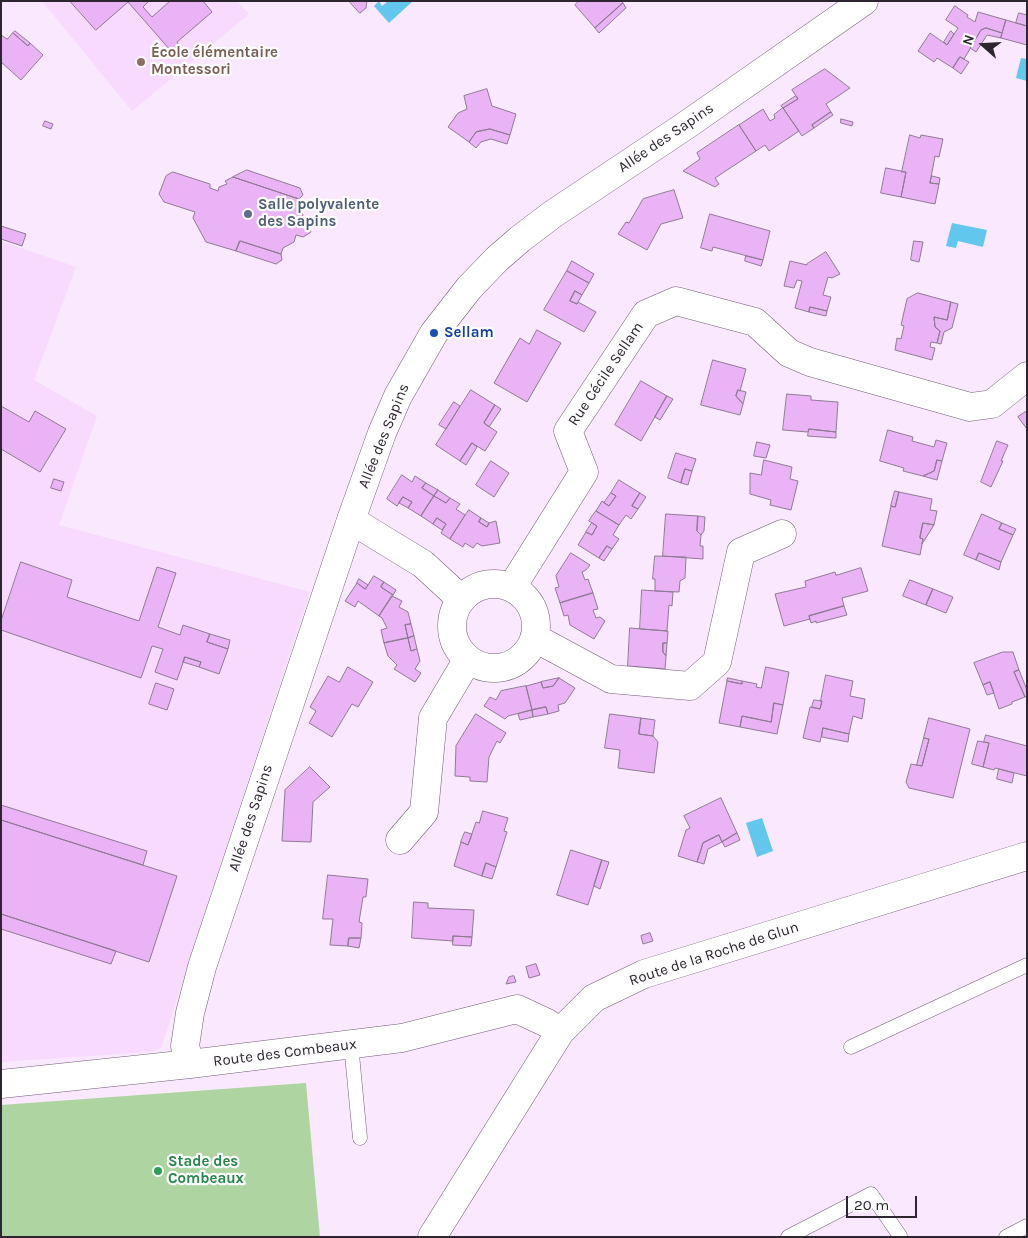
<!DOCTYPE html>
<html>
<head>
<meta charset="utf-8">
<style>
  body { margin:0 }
  #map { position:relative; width:1028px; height:1238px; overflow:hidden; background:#fae8ff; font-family:Karla,sans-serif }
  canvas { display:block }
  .frame { position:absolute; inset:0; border:2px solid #2d252f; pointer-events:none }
  .north { position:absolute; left:958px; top:20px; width:50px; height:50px; -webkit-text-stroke:4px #fcfcfc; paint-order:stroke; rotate:289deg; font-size:14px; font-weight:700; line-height:20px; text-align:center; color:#2d252f }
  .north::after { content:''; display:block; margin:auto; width:18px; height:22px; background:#2d252f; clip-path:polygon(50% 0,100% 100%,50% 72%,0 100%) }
  .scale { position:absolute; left:846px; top:1196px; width:71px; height:22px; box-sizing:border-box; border:2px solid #2d252f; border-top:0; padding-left:6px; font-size:15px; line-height:18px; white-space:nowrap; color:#2d252f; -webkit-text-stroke:4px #fcfcfc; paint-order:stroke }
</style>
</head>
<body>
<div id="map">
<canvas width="1028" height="1238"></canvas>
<div class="frame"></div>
<div class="north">N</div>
<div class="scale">20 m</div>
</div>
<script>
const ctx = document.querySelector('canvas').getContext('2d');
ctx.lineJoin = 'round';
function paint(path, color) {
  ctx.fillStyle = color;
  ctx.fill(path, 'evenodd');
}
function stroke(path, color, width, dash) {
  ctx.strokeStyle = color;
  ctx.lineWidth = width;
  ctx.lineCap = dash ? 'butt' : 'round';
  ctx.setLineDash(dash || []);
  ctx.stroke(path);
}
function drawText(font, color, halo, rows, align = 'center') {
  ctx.font = font + ' Karla,sans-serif';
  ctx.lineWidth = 4.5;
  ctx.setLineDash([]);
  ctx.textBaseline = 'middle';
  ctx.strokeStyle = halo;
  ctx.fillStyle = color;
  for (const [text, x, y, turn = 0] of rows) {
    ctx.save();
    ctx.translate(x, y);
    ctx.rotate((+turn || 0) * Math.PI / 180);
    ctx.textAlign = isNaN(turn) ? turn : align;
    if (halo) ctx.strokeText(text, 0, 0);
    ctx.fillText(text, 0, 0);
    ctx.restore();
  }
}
const built = new Path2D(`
  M42 1H237L249 14 132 111Z
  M1 241 76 267 34 380 97 416 59 525 310 592 161 1048 149 1052 1 1062Z`);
const green = new Path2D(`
  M306 1083 320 1237H1V1105Z`);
const water = new Path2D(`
  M379 1 382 6 388 1H413L389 23 374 6Z
  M1021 58 1027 59V81L1016 78Z
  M952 223 987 230 983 247 958 241 956 248 946 246Z
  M762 818 773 851 757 857 746 823Z`);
const building = new Path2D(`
  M70 1H149L143 7 152 17 170 1H203L212 12 177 42 179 45 171 51 128 2 96 30Z
  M349 1H367L366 8 360 13Z
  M579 1H621L623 3 595 28 575 5Z
  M623 3 626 8 599 33 595 28Z
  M955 6 968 15 967 17 975 22 978 12 1006 20 1002 33 986 28 981 30 964 59 960 57 953 68 937 58 934 62 918 51 930 33 947 45 958 28 946 20Z
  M1019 13 1027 15V26L1016 23Z
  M1006 20 1027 26V45L1001 38Z
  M986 28 1002 33 1001 38 987 35 976 52 970 48 981 30Z
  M15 31 30 43 28 46 13 33Z
  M951 31 954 34 947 45 944 42Z
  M13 33 28 46 30 43 43 55 21 80 1 62V35L7 39Z
  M960 57 969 62 961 74 953 68Z
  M825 69 850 88 826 104 831 112 812 125 814 128 802 136 783 108 798 99 792 90Z
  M487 89 492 106 516 114 510 135 490 129 476 132 469 142 448 127 458 113 467 109 464 96Z
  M796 96 798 99 783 108 781 106Z
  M783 108 799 131 769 151 765 145 756 151 739 125 763 109 770 121 775 118 774 115Z
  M831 112 833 115 814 128 812 125Z
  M841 119 853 122 852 126 841 123Z
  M45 121 53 124 51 129 43 126Z
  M739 125 756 151 715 178 719 184 715 187 683 171 700 159 697 153Z
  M490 129 510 135 507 144 491 139 481 142 476 148 469 142 476 132Z
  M910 135 920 138 921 135 943 139 939 157 935 156 930 183 939 184 935 204 901 197 906 172H902Z
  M886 168 906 172 901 197 881 193Z
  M247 170 300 188 303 195 299 199 233 177Z
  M173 172 210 184V188L218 191 219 187 227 184 225 181 233 177 299 199 298 204 303 215 299 223 307 225 311 232 303 237 296 235 294 242 283 248 281 254 240 241 236 251 206 242 193 218 195 212 164 202 159 194 166 176Z
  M932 176 940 178 939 184 930 183Z
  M674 190 683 218 661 224 647 250 618 234 626 222 629 223 643 199Z
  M710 214 770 231 763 260 713 247 712 251 701 248Z
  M1 226 26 234 22 246 1 239Z
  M240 241 281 254 282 260 276 264 236 251Z
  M914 241 923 242 919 262 911 260Z
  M826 252 840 274 832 278 828 277 823 295 831 297 827 311 810 307 809 312 795 308 802 281 797 280 794 288 784 286 790 261 807 265V264Z
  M746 256 763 260 761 266 745 261Z
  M572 261 594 274 589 283 567 271Z
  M567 271 589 283 582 295 575 291 570 301 577 304 578 302 596 312 584 332 544 310Z
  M575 291 582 295 577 304 570 301Z
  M918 293 951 302 947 320 934 317 935 327 940 331 937 343 931 342 930 347 935 348 932 360 895 350 897 338 901 339 904 326 901 325 907 299Z
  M951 302 958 304 952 328 944 332 941 344 937 343 940 331 935 327 934 317 947 320Z
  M810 307 827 311 826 316 809 312Z
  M537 330 561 343 527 402 494 383 520 338 529 344Z
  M713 360 746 369 740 391 738 390 736 396 743 404 740 415 701 405Z
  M641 381 667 396 641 441 615 425Z
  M471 390 495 405 484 423 497 432 485 451 472 443 460 461 436 445Z
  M738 390 746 392 743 404 736 396Z
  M787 394 811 396V400L838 402 836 432 809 429 808 432 783 430Z
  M667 396 673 399 660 420 655 417Z
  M454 402 460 406 446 429 439 425Z
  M495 405 501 409 489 427 484 423Z
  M1 406 29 422 35 411 66 429 40 472 1 449Z
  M1027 411V429L1018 417Z
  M809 429 836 432V438L808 436Z
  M888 430 913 437 912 441 934 447 936 440 947 443 942 461 937 460 934 471 923 476 903 471 904 468 880 461Z
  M997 441 1008 445 1001 461H1003L991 487 981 482Z
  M757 442 770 445 766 458 754 456Z
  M472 443 477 447 466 465 460 461Z
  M676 453 696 459 692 471 685 469 681 483 668 478Z
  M764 460 792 467 790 479 798 481 791 510 770 505 771 500 750 494V473L761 475Z
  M937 460 942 461 937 480 923 476 934 471Z
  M491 461 509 473 494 497 476 485Z
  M685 469 692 471 688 485 681 483Z
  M402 475 412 482 415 476 426 483 422 488 434 496 421 516 408 508 412 502 403 497 397 506 387 499Z
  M54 479 64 482 61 491 51 488Z
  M619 480 640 493 632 506 638 509 631 519 626 515 619 525 596 511 602 501 609 506 616 496 611 493Z
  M426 483 438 490 434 496 422 488Z
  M438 490 450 498 446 503 434 496Z
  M895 491 899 492 895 507 891 506Z
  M899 492 932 499 930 510 937 511 934 525 923 523 920 538 923 539 920 555 882 546 891 506 895 507Z
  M611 493 616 496 609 506 604 503Z
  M640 493 646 497 638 509 632 506Z
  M434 496 446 503 450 498 460 504 456 509 465 515 450 539 441 533 446 524 437 518 433 524 421 516Z
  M403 497 412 502 408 508 399 503Z
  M469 510 481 518 479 522 487 527 489 523 496 521 500 543 482 546 477 543 473 548 465 543 463 547 450 539Z
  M596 511 619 525 613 535 619 539 612 549 607 546 599 558 578 545 586 532 592 535 597 526 589 521Z
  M666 514 698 516 697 531 701 535 700 546H703V559L663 556Z
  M982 514 1002 523 999 529 1013 535 1001 562 979 553 976 560 964 555Z
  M698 516 705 517 704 531 701 535 697 531Z
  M437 518 446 524 442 530 433 524Z
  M481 518 489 523 487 527 479 522Z
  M592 523 597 526 592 535 586 532Z
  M923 523 934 525 922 544 923 539 920 538Z
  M1002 523 1016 529 1013 535 999 529Z
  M607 546 612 549 604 561 599 558Z
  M571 553 590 565 586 570 582 572 585 580 588 579 593 593 560 603 555 588 559 587 556 576Z
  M979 553 1001 562 999 570 976 560Z
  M655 556 686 557 685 578 680 581 679 592 655 591V579H653Z
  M21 562 72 580 67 597 139 621 157 567 176 573 158 627 180 635 183 625 210 634 207 642 228 649 219 674 199 667 201 662 185 657 177 680 155 672 163 649 152 646 141 678 1 630V621Z
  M861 568 868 591 842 598 844 606 809 616 810 619 784 626 775 594 806 587 805 581 835 572 836 575Z
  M374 576 384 582 381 587 393 595 379 616 358 601 355 607 345 601 357 583 365 589Z
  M359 579 368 585 365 589 357 583Z
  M910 580 933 589 926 605 903 596Z
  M384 582 396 590 393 595 381 587Z
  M933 589 953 597 946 613 926 605Z
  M642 590 673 592 672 606 669 605 667 631 640 629Z
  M593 593 598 609 593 610 596 618 600 617 605 621 594 639 570 625 568 615 564 616 560 603Z
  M392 596 402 601 399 607 408 612 411 624 405 625 408 638 384 643 381 630 387 628 382 618 379 616Z
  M844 606 847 615 816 623V621L811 623 809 616Z
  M411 624 414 636 408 638 405 625Z
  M630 628 668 631 667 643H663V652L666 656 665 669 628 666Z
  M210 634 230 640 228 649 207 642Z
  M414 636 417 649 411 651 408 638Z
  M408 638 411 651 417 649 420 661 415 669 421 673 415 682 394 669 397 665 388 656 384 643Z
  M663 643H667L666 656 663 652Z
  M1003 652H1013L1019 670 1014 672 1025 697 1012 702V704L999 709 990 682 983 685 974 663Z
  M185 657 201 662 199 667 183 662Z
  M348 667 373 682 358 707 352 704 332 737 309 723 316 711 310 707 328 676 339 682Z
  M766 667 789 672 783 705 774 703 771 722 742 716 740 727 719 723 727 681 742 684V681L757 684 756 687 761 688Z
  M1019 670 1027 690V696L1025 697 1014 672Z
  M826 675 853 681 850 696 865 699 862 719 853 716 849 734 823 728 820 742 803 738 810 707 820 709 822 701H821Z
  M559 678 553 686 543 688 541 682Z
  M559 678 575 688 565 703 558 705 559 711 548 714 546 707 532 710 526 686 541 682 543 688 553 686Z
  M728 678 742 681V684L727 681Z
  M990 682 994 693 987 695 983 685Z
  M156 683 174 689 167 710 149 704Z
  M526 686 532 710 508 716 505 719 484 706 490 697 496 700 501 691Z
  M814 700 822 701 820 709 812 707Z
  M774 703 783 705 777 734 740 727 742 716 771 722Z
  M546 707 548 714 533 717 532 710Z
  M532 710 533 717 520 720 518 714Z
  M476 714 506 733 500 743 497 741 489 757 487 782 470 781V777L455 776 456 746Z
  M610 714 641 718 639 734 653 736 658 742 654 773 618 768 620 750 605 748Z
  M641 718 655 720 653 736 639 734Z
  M929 718 970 729 953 798 909 788 906 782 911 764 922 766 929 739 924 738Z
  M823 728 849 734 848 742 822 737Z
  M986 735 1027 746V776L995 768 994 770 983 767 989 743 984 742Z
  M924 738 929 739 922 766 917 765Z
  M978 741 989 743 983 767 972 764Z
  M310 767 330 787 313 802 311 842 282 841 285 790Z
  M999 769 1014 773 1012 783 997 779Z
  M721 798 737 833 722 842 719 835 703 843 697 862 678 856 686 830 690 828 684 816Z
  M1 805 147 851 143 865 1 820Z
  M483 811 508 818 504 831 507 832 496 867 486 863 482 876 454 866 461 842 468 845 476 822 479 823Z
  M1 820 177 876 149 962 1 914Z
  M465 832 472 834 468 845 461 842Z
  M737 833 740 840 725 847 722 842Z
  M719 835 722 842 708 849 704 864 697 862 703 843Z
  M571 850 602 860 588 905 557 895Z
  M602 860 609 862 600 889 594 886Z
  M486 863 496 867 492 879 482 876Z
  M328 875 368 879 366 897H363L359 922 362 923 361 938H349L348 946 330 945 333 919H323Z
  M414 902 428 903V908L474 910 472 937 453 936V941L412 938Z
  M1 914 116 951 111 964 1 929Z
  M650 933 653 941 643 944 641 936Z
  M453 936 472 937 471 946 453 945Z
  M349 938H361L359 948 348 946Z
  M536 964 540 975 529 978 526 967Z
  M514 976 516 982 506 984 509 977Z`);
const service = new Path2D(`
  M351 1044 360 1138
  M851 1047 1027 965
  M788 1237 871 1194 900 1236
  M1006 1237 1027 1226`);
const minor = new Path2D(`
  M351 520 423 564 461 599
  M452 626a42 42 0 1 1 84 0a42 42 0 1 1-84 0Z
  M512 587 584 472 568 431 646 314 676 301 755 322 789 353 810 362 970 407 992 404 1027 376
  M535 638 611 679 690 686 717 662 741 552 782 534
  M400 840 424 812 433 718 468 659
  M190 1064 185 1046 190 1013 202 967 351 520 382 433 398 396 434 333 469 288 497 259 520 239 553 214 685 126 864 1
  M1 1084 190 1064 402 1038 517 1009 547 1023 560 1032`);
const tertiary = new Path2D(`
  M432 1237 560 1032 594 998 644 974 1027 856`);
const markers = [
  [141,62,5,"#8d6e63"],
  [248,214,5,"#5c6f8a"],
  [434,333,5,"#1a4fb4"],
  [158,1171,5,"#2e9e5b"]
];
const educationNames = [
  ["École élémentaire",151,53],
  ["Montessori",151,70]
];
const streetNames = [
  ["Allée des Sapins",666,138,-34],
  ["Rue Cécile Sellam",606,374,-56],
  ["Allée des Sapins",384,436,-68],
  ["Allée des Sapins",251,818,-72],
  ["Route de la Roche de Glun",714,954,-18],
  ["Route des Combeaux",285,1053,-7]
];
const serviceNames = [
  ["Salle polyvalente",258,205],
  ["des Sapins",258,222]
];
const transitNames = [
  ["Sellam",444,333]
];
const leisureNames = [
  ["Stade des",168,1162],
  ["Combeaux",168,1179]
];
paint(built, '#f7dafd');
paint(green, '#aed5a1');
paint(water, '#62c7ec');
paint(building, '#e9b3f5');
stroke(building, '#8f7a94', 1);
stroke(service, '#715d76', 15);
stroke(minor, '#715d76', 29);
stroke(tertiary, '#715d76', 29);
stroke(service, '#fff', 14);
stroke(minor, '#fff', 28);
stroke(tertiary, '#fff', 28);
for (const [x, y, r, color] of markers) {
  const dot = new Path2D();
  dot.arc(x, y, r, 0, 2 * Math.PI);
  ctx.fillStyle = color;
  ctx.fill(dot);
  stroke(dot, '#fcfcfc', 2);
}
drawText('bold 15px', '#785e54', '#fcfcfc', educationNames, 'left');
drawText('15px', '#2d252f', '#fcfcfc', streetNames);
drawText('bold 15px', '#4e5e75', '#fcfcfc', serviceNames, 'left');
drawText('bold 15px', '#164399', '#fcfcfc', transitNames, 'left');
drawText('bold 15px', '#27864d', '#fcfcfc', leisureNames, 'left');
</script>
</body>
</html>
